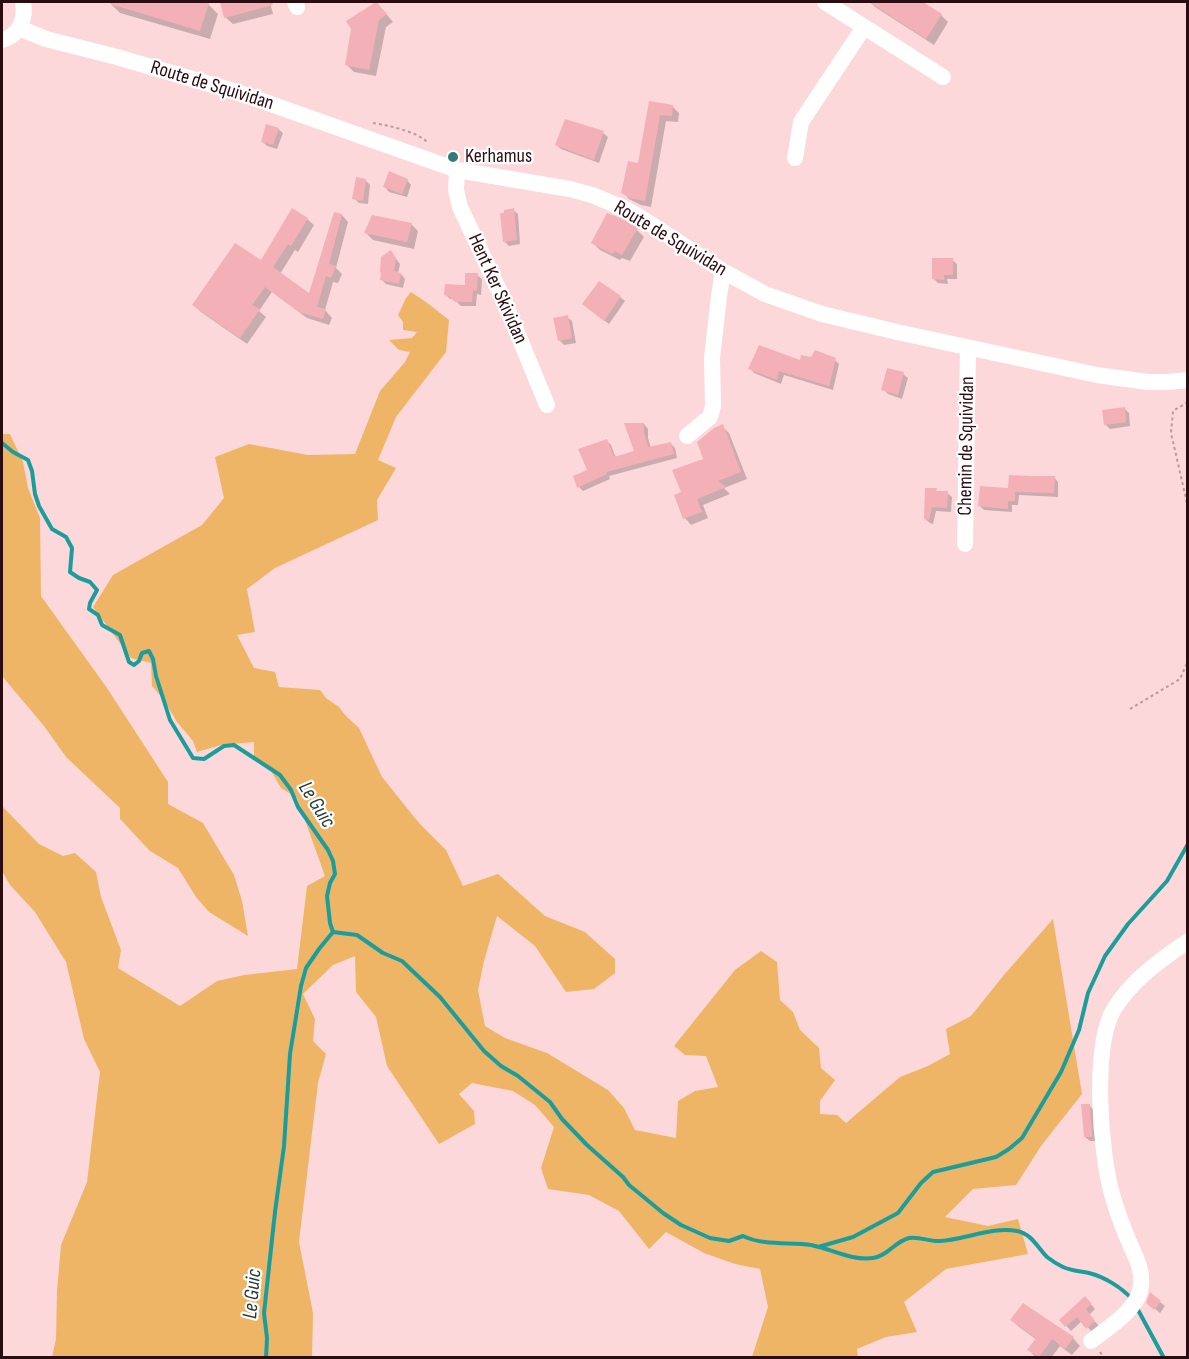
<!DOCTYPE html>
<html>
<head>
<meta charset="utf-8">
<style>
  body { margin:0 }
  #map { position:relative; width:1189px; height:1359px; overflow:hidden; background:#fdd8da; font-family:"Sofia Sans Condensed",sans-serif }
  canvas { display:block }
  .frame { position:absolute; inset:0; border:3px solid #2b0c11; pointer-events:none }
</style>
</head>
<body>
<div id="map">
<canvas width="1189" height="1359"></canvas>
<div class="frame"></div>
</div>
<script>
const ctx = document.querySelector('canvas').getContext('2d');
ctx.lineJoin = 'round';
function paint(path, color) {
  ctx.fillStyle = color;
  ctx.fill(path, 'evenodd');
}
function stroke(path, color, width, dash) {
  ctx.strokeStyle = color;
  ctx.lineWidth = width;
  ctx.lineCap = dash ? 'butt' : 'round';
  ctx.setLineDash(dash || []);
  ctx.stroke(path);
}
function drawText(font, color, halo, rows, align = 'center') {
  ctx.font = font + ' "Sofia Sans Condensed",sans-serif';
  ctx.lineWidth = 4.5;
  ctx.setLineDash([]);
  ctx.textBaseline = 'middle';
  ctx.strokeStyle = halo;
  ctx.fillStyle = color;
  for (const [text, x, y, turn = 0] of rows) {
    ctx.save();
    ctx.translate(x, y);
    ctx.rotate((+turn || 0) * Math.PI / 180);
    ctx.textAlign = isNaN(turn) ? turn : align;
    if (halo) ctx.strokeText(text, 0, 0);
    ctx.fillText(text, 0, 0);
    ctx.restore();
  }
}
const green = new Path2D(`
  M411 292 426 302 449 320 446 352 396 417 378 460 396 468 377 500 378 520 275 568 247 589 255 632 237 635 254 668 275 672 279 687 320 690 326 698 339 707 345 715 359 728 382 777 419 823 446 850 463 886 498 874 545 916 585 932 615 959V973L594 989 566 992 535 946 497 916 484 961 478 990 485 1026 505 1038 547 1053 608 1090 624 1108 635 1130 676 1138 678 1101 695 1091 718 1087 706 1056 685 1055 674 1046 735 970 761 951 777 962 780 1000 793 1012 800 1030 819 1048 821 1068 835 1080 820 1101V1114L837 1115 846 1123 900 1077 928 1066 950 1054 946 1029 971 1016 1003 976 1053 919 1082 1094 1041 1146 1016 1185 973 1189 945 1217 988 1226 1018 1219 1028 1254 946 1269 904 1302 917 1332 886 1337 857 1349 858 1357H752L768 1307 760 1269 735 1264 704 1253 666 1232 649 1249 619 1211 589 1195 548 1189 541 1168 554 1127 535 1105 513 1091 472 1083 459 1094 474 1111 475 1124 439 1144 387 1066 376 1017 356 992 355 956 333 965 303 994 315 1019 313 1041 326 1054 318 1083 299 1242 313 1313 312 1357H52L56 1339 57 1291 61 1245 87 1182 100 1072 84 1039 66 962 35 912 10 885 2 871V806L39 844 63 856 75 853 96 872 101 897 121 950 118 968 180 1006 217 981 244 975 297 969 307 886 325 876 297 798 281 788 270 769 254 758V742L221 745 197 752 193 741 177 722 164 700 152 686 151 663 131 658 93 607 113 575 202 525 224 498 215 457 249 444 308 455 355 454 380 391 405 362 410 352 399 350 389 340 412 338 417 332 403 330V322L398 315 406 298Z
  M2 434H10L23 462 28 488 40 518 41 596 107 688 168 782V804L203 823 234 875 242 901 248 936 209 912 196 897 178 868 150 851 120 819V808L66 757 44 726 2 676Z`);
const shadow = new Path2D(`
  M111 2H198L208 4 218 14 210 39 120 13 110 3Z
  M222 2H270L273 14 233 24 225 17Z
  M870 2H920L941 15 948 22 934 45 875 7Z
  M377 3 393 22 386 27 376 76 354 72 347 65 353 29 348 21Z
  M650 102 672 106 679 113 678 122 666 121 651 207 641 205 629 199 623 192 639 165Z
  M278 129 283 133 277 149 267 146 263 142Z
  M603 133 608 137 599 163 561 149 556 145Z
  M407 180 411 185 407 197 389 192 385 187Z
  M366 181 370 185 368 204 359 203 354 198Z
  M513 210 518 214 520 244 509 246 504 241Z
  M335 213 342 215 348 222 336 268 342 274 338 283 333 282 325 310 332 318 329 325 307 318 272 292 259 311 266 317 247 344 201 312 194 305 261 262 307 219 314 225 298 252 295 250 280 274 310 295Z
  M411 224 418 231 414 249 373 240 366 233Z
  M637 230 644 237 630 261 622 258 620 260 600 250 593 243Z
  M391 252 400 264 398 274H401L405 279 403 288 386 284 381 279Z
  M952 260 957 264V279H947L948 284 938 283 934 279Z
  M477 275 482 279 481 295 477 294 476 306H461L454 299H450L446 295 466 287Z
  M620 297 625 301 609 324 589 309Z
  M567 317 572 321 576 343 564 345 559 340Z
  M835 360 839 364 833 390 784 375 781 384 754 373 750 368 801 362Z
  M903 374 908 378 902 399 888 394 883 389Z
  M1124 408 1129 413 1130 426 1110 429 1105 424Z
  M644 424 648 429V438L651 448 670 443 675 448 677 458 609 476 610 479 583 491 579 487 606 440 611 445 616 458 636 452Z
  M722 426 729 433 747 479 724 488 730 494 703 505 708 518 691 525 685 518 683 493 705 460Z
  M1054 477 1058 482V497L1019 495 1018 505H1012V512L984 510 980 506 1010 489Z
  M936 490 939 493H947L952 497 951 512 936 511 933 524 930 523 925 519Z
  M1089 1105 1094 1110 1096 1141H1090L1085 1137Z
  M1151 1295 1165 1306 1160 1313 1153 1307Z
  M1085 1298 1095 1309 1089 1315 1099 1326 1092 1332 1082 1321 1071 1331 1061 1320Z
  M1012 1320 1073 1338 1080 1346 1072 1355 1060 1346 1051 1358H1036L1029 1350 1037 1340 1019 1327Z`);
const stream = new Path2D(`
  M2 443 13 452 28 460 32 471 35 494 39 506 52 529 66 537 72 548 70 572 79 578 90 582 97 590 90 603 89 609 98 615 102 625 120 635 129 662 134 665 139 661 142 653 149 651 153 659 156 676 170 720 193 758 204 759 224 746 234 745 280 775 291 790 298 807 328 850 333 861 335 874 330 883 327 896 330 923 333 932
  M333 932 357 935 383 953 402 961 440 997 484 1051 501 1066 518 1076 550 1102 562 1119 587 1145 623 1177 629 1185 663 1213 681 1225 710 1238 729 1241 743 1236C764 1246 789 1242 811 1245 832 1249 851 1261 873 1258 888 1256 894 1242 909 1238 919 1236 930 1242 940 1241 965 1240 992 1226 1017 1231 1032 1234 1037 1247 1047 1257 1052 1261 1057 1264 1063 1267 1071 1271 1080 1271 1089 1273 1105 1277 1122 1288 1132 1299
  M818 1247 853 1237 898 1213 921 1183 933 1172 996 1157 1009 1149 1022 1138 1061 1072 1079 1030 1088 993 1105 956 1128 924 1167 881 1188 844
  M1137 1308 1164 1358
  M266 1358 267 1338 264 1313 275 1212 284 1146 290 1054 301 986 306 968 319 949 333 932`);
const building = new Path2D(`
  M111 2H203L209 3 200 31 111 4Z
  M220 2H272L273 5 224 18Z
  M376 2 387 14 379 20 369 70 345 65 351 29 346 21Z
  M869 2H923L942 14 926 39Z
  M649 101 673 105 672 116 660 115 645 201 629 198V197L621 193 628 161 638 163Z
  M565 119 604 131 594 160 555 145Z
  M266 124 279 128 273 145 261 142Z
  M389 171 408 179 402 194 383 187Z
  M356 177 366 179 363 201 352 199Z
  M292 208 308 218 291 246 288 244 273 267 309 293 334 212 342 214 329 264 336 266 331 278 326 276 317 307 326 309 323 319 299 312 265 287 252 305 260 309 240 338 192 305 235 243 261 260Z
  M514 208 517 240 503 242 500 213H504V210Z
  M607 213 623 219 638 228 622 255 615 251 612 254 591 243Z
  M372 215 412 223 407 242 364 233Z
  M391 250 396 258 394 271 401 273 399 284 380 280 381 273 380 272 381 257Z
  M932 258H953V275H944V280L932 279Z
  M465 273H478L477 291 473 290 472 302H455L448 296 444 295 445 284 465 285Z
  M599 281 621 296 604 321 582 304Z
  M568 315 572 338 558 341 553 318Z
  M759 345 800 360 801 355 811 357 815 350 836 358 829 386 779 371 777 380 748 369Z
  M887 368 904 372 898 395 881 390Z
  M1125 407 1126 422 1104 425 1102 410Z
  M624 423H644V432L648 447 671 442 674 454 606 472 607 474 577 488 573 476 587 470 578 449 607 439 614 457 634 451Z
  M723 424 741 472 718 481 726 487 697 499 702 512 683 519 674 495 681 492 672 470 703 459 697 442 714 428Z
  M1009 475 1031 476H1055L1054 493 1015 492V501H1008V509L978 506 980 486 1008 488Z
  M925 488H937L936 491H948L947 508 932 507 929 520 924 519Z
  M1081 1104H1090L1092 1137H1084Z
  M1150 1292 1161 1301 1154 1310 1146 1303Z
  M1085 1296 1092 1304 1086 1309 1095 1321 1086 1329 1077 1317 1065 1327 1059 1320Z
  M1023 1303 1074 1337 1065 1349 1052 1339 1039 1357 1027 1350 1036 1338 1010 1320Z`);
const path = new Path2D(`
  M373 123C387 125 419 132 428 143
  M1188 402 1173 411 1171 433 1185 494 1188 511
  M1130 709 1180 679 1188 661
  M1100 1352 1104 1358`);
const street = new Path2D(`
  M295 2 297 7
  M825 2 943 77
  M19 28 46 39 117 57 237 92 457 170 570 189 592 195 628 210 646 221 723 271 765 294 822 314 897 332 1097 375 1148 382H1168L1188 380
  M2 40C20 35 26 19 23 2
  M795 158 801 122 864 27
  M457 170 456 190 460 207 505 303 547 405
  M687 436 710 417 713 406 712 358 719 296 723 271
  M965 544 968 348
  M1091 1341C1108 1328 1140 1308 1141 1285 1143 1267 1133 1253 1127 1237 1121 1223 1116 1208 1112 1194 1100 1152 1092 1046 1114 1009 1132 980 1160 960 1188 941`);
const markers = [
  [453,157,6,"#327b79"]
];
const streetNames = [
  ["Route de Squividan",212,86,17],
  ["Route de Squividan",670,239,31],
  ["Hent Ker Skividan",497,289,66],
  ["Chemin de Squividan",967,446,-89]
];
const poiNames = [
  ["Kerhamus",465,157]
];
const waterNames = [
  ["Le Guic",316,805,58],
  ["Le Guic",253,1294,-85]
];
paint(green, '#efb567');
paint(shadow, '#0003');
stroke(stream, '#1b9d9b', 4);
paint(building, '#f3b1b7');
stroke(path, '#bc999c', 2, [3, 3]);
stroke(street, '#fff', 16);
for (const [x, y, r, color] of markers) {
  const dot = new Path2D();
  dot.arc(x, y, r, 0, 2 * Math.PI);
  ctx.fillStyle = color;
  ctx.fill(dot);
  stroke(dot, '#fff', 2);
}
drawText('20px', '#2b0c11', '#fff', streetNames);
drawText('20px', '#2b0c11', '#fff', poiNames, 'left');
drawText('italic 21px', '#223c3b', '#fff', waterNames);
</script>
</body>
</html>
